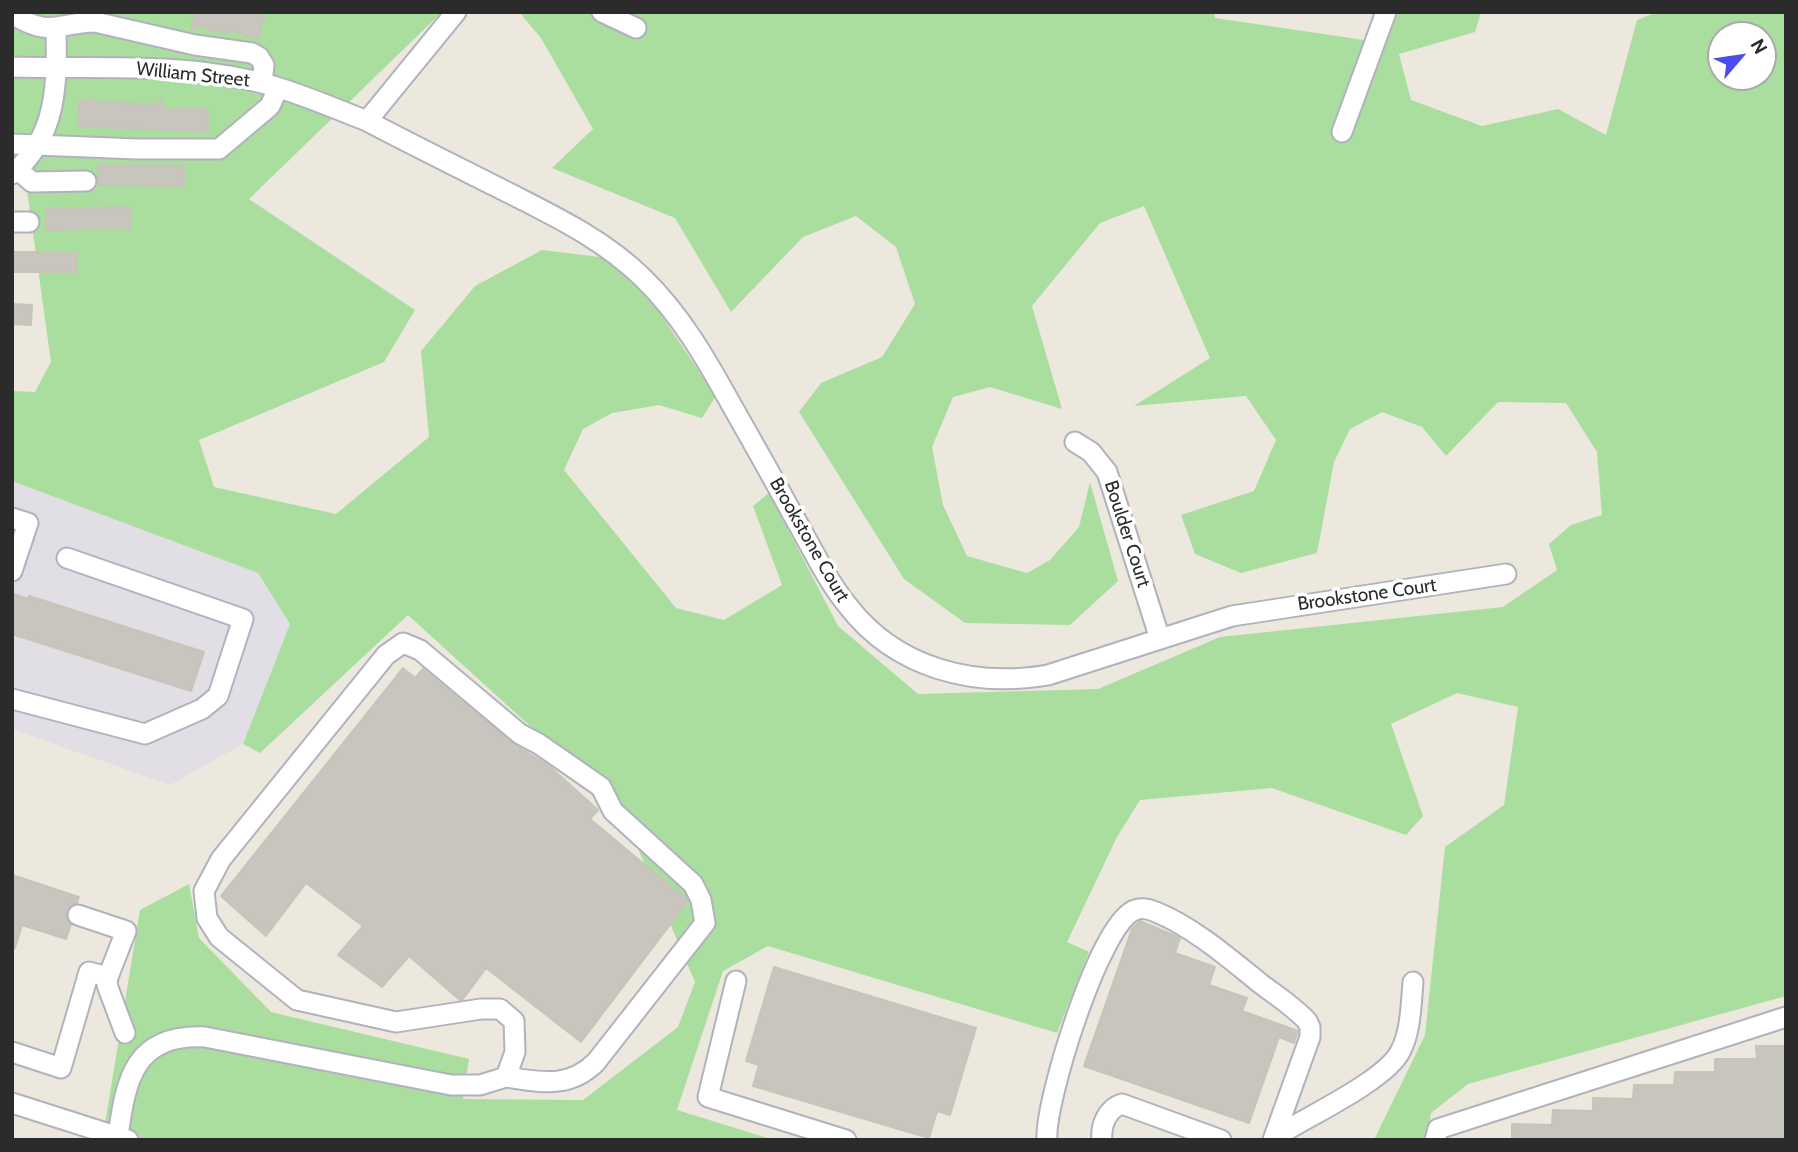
<!DOCTYPE html>
<html>
<head>
<meta charset="utf-8">
<style>
  body { margin:0 }
  #map { position:relative; width:1798px; height:1152px; overflow:hidden; background:#ece8de; font-family:Cabin,sans-serif }
  canvas { display:block }
  .frame { position:absolute; inset:0; border:14px solid #2b2b2b; pointer-events:none }
  .north { position:absolute; left:1707px; top:21px; width:70px; height:70px; box-sizing:border-box; background:#fff; border:2px solid #aaa; border-radius:50%; rotate:61deg; font-size:19px; font-weight:700; line-height:28px; text-align:center; color:#2b2b2b }
  .north::after { content:''; display:block; margin:auto; width:24px; height:32px; background:#4a4dec; clip-path:polygon(50% 0,100% 100%,50% 72%,0 100%) }
</style>
</head>
<body>
<div id="map">
<canvas width="1798" height="1152"></canvas>
<div class="frame"></div>
<div class="north">N</div>
</div>
<script>
const ctx = document.querySelector('canvas').getContext('2d');
ctx.lineJoin = 'round';
function paint(path, color) {
  ctx.fillStyle = color;
  ctx.fill(path, 'evenodd');
}
function stroke(path, color, width, dash) {
  ctx.strokeStyle = color;
  ctx.lineWidth = width;
  ctx.lineCap = dash ? 'butt' : 'round';
  ctx.setLineDash(dash || []);
  ctx.stroke(path);
}
function drawText(font, color, halo, rows, align = 'center') {
  ctx.font = font + ' Cabin,sans-serif';
  ctx.lineWidth = 7;
  ctx.setLineDash([]);
  ctx.textBaseline = 'middle';
  ctx.strokeStyle = halo;
  ctx.fillStyle = color;
  for (const [text, x, y, turn = 0] of rows) {
    ctx.save();
    ctx.translate(x, y);
    ctx.rotate((+turn || 0) * Math.PI / 180);
    ctx.textAlign = isNaN(turn) ? turn : align;
    if (halo) ctx.strokeText(text, 0, 0);
    ctx.fillText(text, 0, 0);
    ctx.restore();
  }
}
const industrial = new Path2D(`
  M12 481 257 573 290 624 243 744 170 785 12 729Z`);
const green = new Path2D(`
  M12 12H442L249 199 415 310 384 362 199 440 214 487 336 514 429 437 421 351 475 286 542 250 607 258 638 281 716 396 702 418 659 405 612 413 583 429 564 470 676 608 724 620 782 585 753 506 769 493 838 626 918 694 1098 689 1220 637 1503 607 1557 570 1549 544 1571 525 1602 515 1597 452 1566 403 1498 402 1446 456 1422 427 1382 412 1350 429 1334 462 1317 553 1241 573 1195 554 1181 515 1254 491 1276 440 1246 396 1134 406 1210 358 1144 206 1100 223 1032 306 1062 409 990 387 953 397 932 447 943 505 967 556 1027 573 1050 560 1079 527 1090 482 1118 581 1070 625 965 623 904 579 799 412 821 383 882 357 915 304 896 247 856 216 803 237 731 312 675 218 552 168 593 129 541 38 519 12H1214L1215 18 1371 41 1384 12H1481L1475 32 1399 54 1411 100 1482 126 1558 109 1606 135 1637 20 1657 12H1786V996L1468 1084 1431 1113 1428 1140H1374L1425 1035 1445 847 1504 805 1518 707 1457 693 1391 724 1423 816 1406 835 1272 788 1140 800 1117 837 1067 942 1089 952 1057 1033 768 946 723 971 677 1110 774 1140H113L103 1136 140 910 189 884 199 938 271 1012 469 1059 463 1099 583 1100 678 1027 695 982 621 809 408 615 260 753 243 744 290 624 258 573 12 481V391L35 392 51 362 23 162H12ZM1721 35H1763V77H1721Z`);
const building = new Path2D(`
  M196 12H248L264 16 258 38 250 36 247 37 243 34 228 30V33L217 31 214 32 212 29 200 26 191 31Z
  M93 98 95 101 155 105 162 98V108L208 109V132L78 126 79 101H89Z
  M98 165 184 166V186L98 185Z
  M130 207 131 228 46 230V209Z
  M12 252H77V272H12Z
  M12 304 32 305 31 325 12 324Z
  M12 593 27 599 29 596 204 652 191 691 12 634Z
  M403 668 415 678 423 669 512 743 548 765 598 810 590 819 688 901 581 1042 486 968 463 999 460 1000 409 956 382 987 338 955 363 926 306 883 266 936 221 896Z
  M12 875 79 897 77 903 70 905 66 912V918L71 924 66 939 22 925 15 948H12Z
  M1140 921 1180 938 1175 953 1215 967 1209 985 1247 998 1242 1011 1298 1031 1294 1043 1279 1037 1249 1123 1084 1066 1132 929Z
  M774 967 976 1028 950 1115 937 1111 929 1138 753 1086 759 1065 746 1061Z
  M1756 1046H1786V1140H1512V1124L1552 1125 1553 1110 1593 1111V1098L1633 1099 1634 1085H1674L1675 1072H1715V1059H1757Z`);
const minor = new Path2D(`
  M456 12 367 121C413 145 459 168 505 191 554 216 603 239 643 278 681 315 706 359 731 404 752 441 773 478 793 515 811 546 826 579 848 606 896 668 973 688 1048 675L1232 616 1506 574
  M602 12 636 28
  M12 14C50 38 56 23 95 22L195 45 252 53 259 57 264 65 262 83
  M12 67C94 69 182 62 262 83 298 92 333 108 367 121
  M1342 132 1386 12
  M12 144 137 149H219L270 106 278 88
  M17 169 32 182 86 181
  M12 174C58 136 57 83 56 29
  M12 222H29
  M1075 442 1091 452 1107 472 1160 639
  M12 518 28 523 12 571
  M12 699 145 734 202 709 218 696 243 619 67 558
  M78 915 126 931 108 977 107 985 125 1033
  M736 981 708 1097 846 1140
  M12 1052 61 1068 89 972 108 977
  M12 1103 128 1140
  M118 1136C126 1079 134 1034 205 1037L451 1085H480L506 1077 515 1052 514 1021 500 1009H481L396 1022 297 1000 219 937 207 918 204 891 221 859 386 655 403 643 420 650 520 734 539 744 601 787 613 811 693 884 701 900 705 923 596 1062C569 1089 541 1082 506 1077
  M1047 1140C1044 1103 1100 922 1135 910 1142 907 1149 909 1156 912 1193 927 1230 959 1261 984 1277 996 1294 1007 1307 1021L1310 1027V1037L1273 1140
  M1102 1140C1100 1125 1108 1108 1122 1104L1221 1140
  M1276 1140 1287 1130C1315 1113 1386 1079 1400 1052 1411 1032 1411 1004 1413 982
  M1435 1140 1438 1129 1786 1017`);
const streetNames = [
  ["William Street",193,75,6],
  ["Boulder Court",1127,534,72],
  ["Brookstone Court",809,540,60],
  ["Brookstone Court",1367,595,-8]
];
paint(industrial, '#e1dee5');
paint(green, '#a9de9f');
paint(building, '#c7c5bd');
stroke(building, '#c7c4b8', 2);
stroke(minor, '#b1b2bd', 23);
stroke(minor, '#fff', 19);
drawText('19px', '#2b2b2b', '#fff', streetNames);
</script>
</body>
</html>
